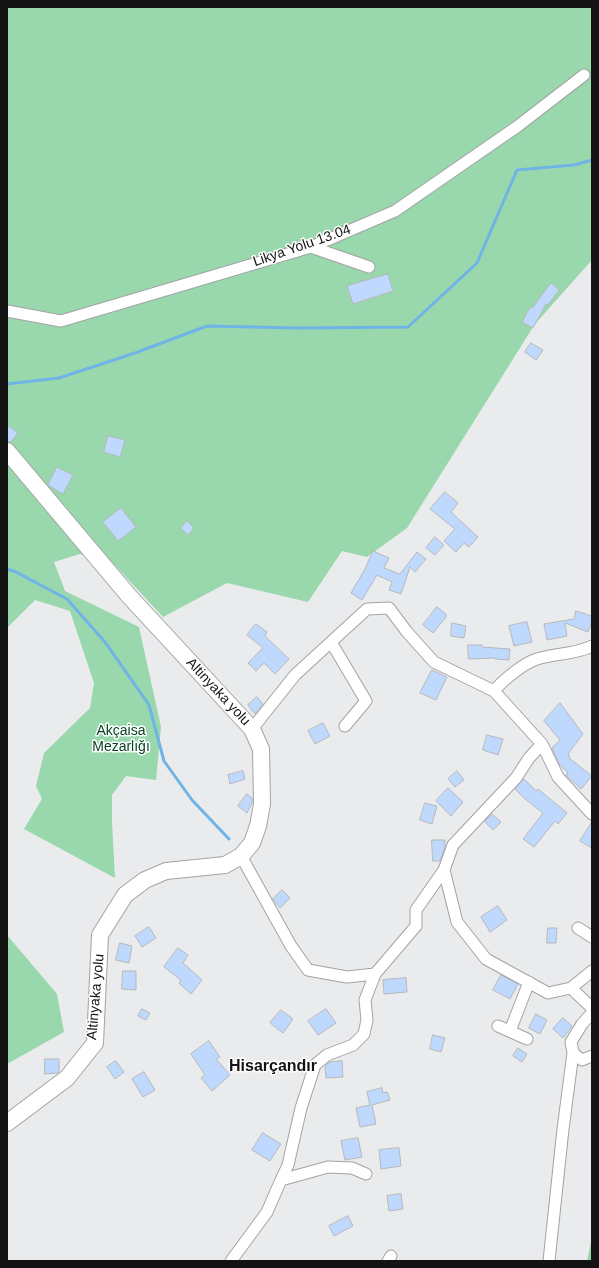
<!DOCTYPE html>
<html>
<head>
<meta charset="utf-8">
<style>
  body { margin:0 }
  #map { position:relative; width:599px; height:1268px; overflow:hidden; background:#eaebec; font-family:Arial,sans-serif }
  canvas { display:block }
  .frame { position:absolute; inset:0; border:8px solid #131313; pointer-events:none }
</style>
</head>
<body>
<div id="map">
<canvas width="599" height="1268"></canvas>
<div class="frame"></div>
</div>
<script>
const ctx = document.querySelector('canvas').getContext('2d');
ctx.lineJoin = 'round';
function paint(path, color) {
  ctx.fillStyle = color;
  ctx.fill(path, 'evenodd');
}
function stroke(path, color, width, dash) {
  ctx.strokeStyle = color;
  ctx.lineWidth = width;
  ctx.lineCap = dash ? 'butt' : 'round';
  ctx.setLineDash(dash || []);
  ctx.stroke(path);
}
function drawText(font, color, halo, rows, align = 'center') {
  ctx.font = font + ' Arial,sans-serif';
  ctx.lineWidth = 3;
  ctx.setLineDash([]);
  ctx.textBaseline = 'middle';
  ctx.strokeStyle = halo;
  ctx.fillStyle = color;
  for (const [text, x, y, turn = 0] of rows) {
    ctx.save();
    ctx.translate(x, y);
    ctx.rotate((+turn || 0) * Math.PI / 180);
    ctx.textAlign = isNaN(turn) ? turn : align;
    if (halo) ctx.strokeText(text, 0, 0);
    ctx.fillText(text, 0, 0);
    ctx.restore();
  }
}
const green = new Path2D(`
  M7 7H592V260L535 324 407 528 367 557 342 551 308 602 227 583 163 617 111 561 80 554 54 562 65 591 139 627 161 727 156 780 126 776 112 795V821L115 878 24 829 42 799 36 786 44 753 90 708 94 683 70 611 35 600 7 628Z
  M7 935 57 994 64 1032 7 1064Z
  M592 1237V1261H587Z`);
const stream = new Path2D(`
  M7 384 59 378 135 353 207 326 297 328 408 327 477 263 517 170 574 165 592 160
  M7 569 16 572 67 599 105 642 149 705 164 761 192 800 229 839`);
const building = new Path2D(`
  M388 274 393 291 353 304 347 286Z
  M551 283 559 290 548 305 546 304 533 328 522 322 530 307 532 308Z
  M531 343 543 350 536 360 525 352Z
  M7 425 18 433 11 442H7Z
  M108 436 125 440 120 457 104 452Z
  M57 467 73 475 63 494 48 485Z
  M445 492 458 503 451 512 478 537 469 547 464 543 456 552 444 541 455 529 430 509Z
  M121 508 136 527 118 541 103 522Z
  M187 521 194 528 188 535 181 528Z
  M435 537 444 545 435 555 426 548Z
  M373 551 389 558 384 568 400 574 417 552 426 559 415 572 410 567 401 594 389 590 392 582 377 575 362 600 351 593 365 569Z
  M437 607 446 614V617L433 633 423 625Z
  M576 611 592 616V621L588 632 565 623 567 636 547 640 544 624 574 619Z
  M527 622 532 642 514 646 509 626Z
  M452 623 466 626 464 638 451 636Z
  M256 624 267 632 265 636 289 659 275 674 264 663 256 671 248 663 263 648 247 635Z
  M468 645H482V647L510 649 509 660 495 659V658L469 659Z
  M432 670 447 677 436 700 420 693Z
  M257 697 263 704 255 714 248 705Z
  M560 703 583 734 568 754 570 757 569 758 592 776 581 789 566 775 568 773 559 764 552 748 560 740 544 721Z
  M323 723 330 736 315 744 308 731Z
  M487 735 503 739 498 755 483 750Z
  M243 771 245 779 230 784 228 775Z
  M457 771 464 780 455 787 448 779Z
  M524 779 536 791 538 789 567 813 558 824 555 821 534 847 523 839 543 813 525 799 515 789Z
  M448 788 463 802 451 816 436 801Z
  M247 794 252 798V803L247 813 238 806Z
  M425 803 437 806 432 824 420 820Z
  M492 814 501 822 493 830 485 822Z
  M592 822V848L580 841Z
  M432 840H445V847L440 861H433Z
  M282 890 290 898 280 908 273 899Z
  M498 906 507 920 490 932 481 917Z
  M149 927 156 938 142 947 135 936Z
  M548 928H557L556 943H547Z
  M120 943 132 946 129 963 116 960Z
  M178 948 188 955 183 963 202 980 191 994 179 983 181 980 164 967Z
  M123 971H136V990L122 989Z
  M501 975 518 984 510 999 493 990Z
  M406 978 407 992 384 994 383 980Z
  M142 1009 150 1013 146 1020 138 1016Z
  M326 1009 336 1023 318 1035 308 1021Z
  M281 1010 293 1019 283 1033 270 1023Z
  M536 1014 547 1020 540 1034 529 1028Z
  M563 1018 572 1026 563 1038 553 1029Z
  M433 1035 445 1038 441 1052 430 1049Z
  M209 1041 220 1057 216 1059 230 1075 212 1091 201 1078 205 1075 191 1054Z
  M518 1048 527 1054 522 1062 513 1056Z
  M45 1059H59V1072L57 1073 45 1074Z
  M116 1061 124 1072 115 1079 107 1067Z
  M342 1061 343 1077 326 1078 325 1066 330 1062Z
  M144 1072 155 1090 143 1097 132 1079Z
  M382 1088 383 1093 387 1092 390 1100 372 1105 376 1124 360 1127 356 1108 370 1105 367 1092Z
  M263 1133 281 1144 270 1161 252 1150Z
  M358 1138 362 1157 345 1160 341 1141Z
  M399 1148 401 1166 381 1169 379 1150Z
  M401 1194 403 1209 389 1211 387 1196Z
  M348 1216 353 1226 334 1236 329 1226Z`);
const street = new Path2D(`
  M311 247 369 267
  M7 311 61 321 311 247 395 211 518 126 584 75
  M331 642 366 701 345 726
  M494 691C503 680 524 663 537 659 555 653 574 655 592 646
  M252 729 295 675 367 609 389 608 407 632 434 662 494 691 542 744 558 777 592 814
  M241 856 291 946 308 970 347 977 375 974
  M444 870 457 922 486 959 548 993 571 988 592 1008
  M578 928 592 937
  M571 988 592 971
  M592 1013 582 1024 571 1042 573 1053 582 1060 592 1056
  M498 1026 527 1039
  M510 1031 529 982
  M281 1180 328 1167 352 1168 366 1174
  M231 1261 267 1212 281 1180 288 1165 301 1108 315 1065 327 1055 353 1045 364 1034 367 1020 365 1000 375 974 416 926V910L444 870 453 845 516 778 529 758 542 744
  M388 1261 391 1256
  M549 1261 563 1129 573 1053`);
const secondary = new Path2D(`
  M7 451 129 596 252 729 261 749 262 804 258 826 252 843 241 856 225 865 166 871 145 880 125 895 100 935 95 1043 67 1078 7 1123`);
const streetNames = [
  ["Likya Yolu 13.04",302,246,-19],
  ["Altinyaka yolu",218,692,47],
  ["Altinyaka yolu",96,997,-85]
];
const parkNames = [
  ["Akçaisa",121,731],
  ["Mezarlığı",121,747]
];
const quarterNames = [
  ["Hisarçandır",273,1067]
];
paint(green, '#99d8ad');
stroke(stream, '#70b3e6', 3);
paint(building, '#bed8fe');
stroke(building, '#b7b8b9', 1);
stroke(street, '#a2a3a4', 13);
stroke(secondary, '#a2a3a4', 18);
stroke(street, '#fff', 11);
stroke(secondary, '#fff', 16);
drawText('14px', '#131313', '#fff', streetNames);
drawText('14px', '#074224', '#fff', parkNames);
drawText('bold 16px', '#131313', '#fff', quarterNames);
</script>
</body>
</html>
